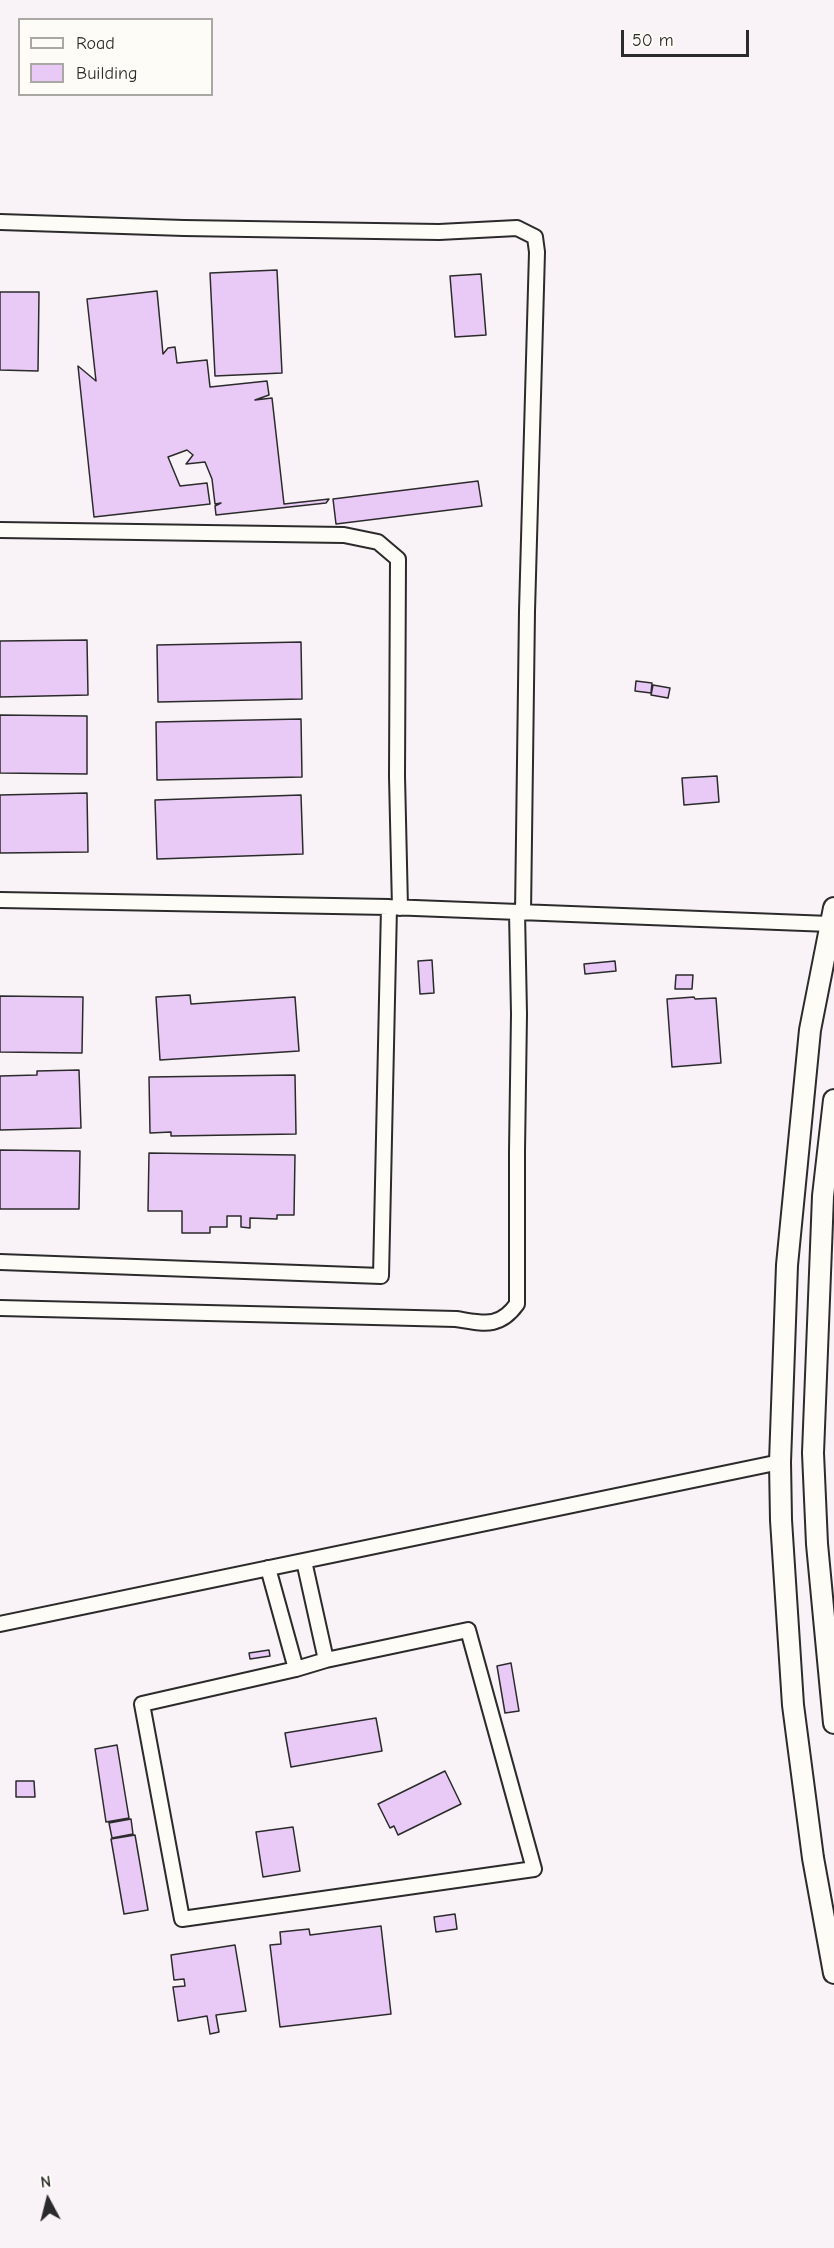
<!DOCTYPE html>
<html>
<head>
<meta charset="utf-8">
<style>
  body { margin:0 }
  #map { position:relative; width:834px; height:2248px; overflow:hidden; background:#f9f2f7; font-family:"Comic Neue",sans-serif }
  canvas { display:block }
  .legend { position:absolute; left:18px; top:18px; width:195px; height:78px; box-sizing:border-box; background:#fdfcf7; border:2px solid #a9a8a5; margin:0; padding:8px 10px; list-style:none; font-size:18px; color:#2b2b2b }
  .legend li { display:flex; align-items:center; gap:12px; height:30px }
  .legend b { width:30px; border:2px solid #a9a8a5 }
  .north { position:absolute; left:18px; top:2170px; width:60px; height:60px; -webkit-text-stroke:4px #fdfcf7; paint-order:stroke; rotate:353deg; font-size:16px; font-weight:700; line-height:24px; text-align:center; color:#2b2b2b }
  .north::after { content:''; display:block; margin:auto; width:21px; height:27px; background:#2b2b2b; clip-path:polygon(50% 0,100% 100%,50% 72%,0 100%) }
  .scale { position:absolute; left:621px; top:30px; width:128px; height:27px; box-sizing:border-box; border:3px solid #2b2b2b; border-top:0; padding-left:8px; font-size:18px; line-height:21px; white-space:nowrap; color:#2b2b2b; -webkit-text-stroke:4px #fdfcf7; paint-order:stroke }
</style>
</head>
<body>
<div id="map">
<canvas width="834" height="2248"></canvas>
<ul class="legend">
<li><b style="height:8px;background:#fdfcf7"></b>Road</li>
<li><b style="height:16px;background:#e9c9f5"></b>Building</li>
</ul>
<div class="north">N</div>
<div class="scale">50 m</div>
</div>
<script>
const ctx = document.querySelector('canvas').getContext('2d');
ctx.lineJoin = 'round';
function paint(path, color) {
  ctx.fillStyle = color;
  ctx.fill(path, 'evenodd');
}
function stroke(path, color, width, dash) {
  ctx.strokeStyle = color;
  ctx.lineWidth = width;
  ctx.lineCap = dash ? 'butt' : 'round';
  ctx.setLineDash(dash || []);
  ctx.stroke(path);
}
const building = new Path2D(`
  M277 270 282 373 215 376 210 273Z
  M481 274 486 335 455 337 450 276Z
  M157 291 163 354 168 348 175 347 177 363 207 360 210 387 267 381 269 395 255 400 272 398 284 504 329 499 326 503 216 515 215 506 221 503 215 504 212 479 205 462 186 464 193 455 187 450 168 457 180 486 207 483 210 504 94 517 78 366 96 381 87 299Z
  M0 292H39L38 371 0 370Z
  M478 481 482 506 336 524 333 499Z
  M87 640 88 695 0 697V641Z
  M301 642 302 699 158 702 157 645Z
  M636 681 652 683 651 693 635 691Z
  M653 685 670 688 668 698 651 695Z
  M0 715 87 716V774L0 773Z
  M301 719 302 777 157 780 156 722Z
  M717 776 719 802 684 805 682 778Z
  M87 793 88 852 0 853V795Z
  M301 795 303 854 157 859 155 800Z
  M432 960 434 993 420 994 418 961Z
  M615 961 616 971 585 974 584 964Z
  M676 975H693L692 989H675Z
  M190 995 191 1004 295 997 299 1051 160 1060 156 997Z
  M0 996 83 997 82 1053 0 1052Z
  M694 997 695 999 716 998 721 1063 672 1067 667 999Z
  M79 1070 81 1128 0 1130V1076L37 1075V1071Z
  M295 1075 296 1134 171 1136V1132L150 1133 149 1077Z
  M0 1150 80 1151 79 1209H0Z
  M149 1153 295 1155 294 1215H277V1219L250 1218V1228L241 1227V1216H227V1227H210V1233H182V1211H148Z
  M269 1650 270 1656 250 1659 249 1653Z
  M511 1663 519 1711 505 1713 497 1666Z
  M376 1718 382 1751 291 1767 285 1733Z
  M117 1745 129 1818 106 1822 95 1749Z
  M445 1771 461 1804 398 1835 394 1826 390 1828 378 1804Z
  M16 1781H34L35 1797H16Z
  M131 1819 133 1834 112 1838 109 1823Z
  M293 1827 300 1871 263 1877 256 1832Z
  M135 1835 148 1910 124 1914 111 1839Z
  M455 1914 457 1929 436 1932 434 1917Z
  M381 1926 391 2014 280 2027 270 1945 281 1944 280 1932 309 1929 310 1935Z
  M235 1945 246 2011 216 2015 219 2032 210 2034 207 2016 178 2021 173 1987 185 1986 184 1979 174 1980 171 1955Z`);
const street = new Path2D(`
  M0 222 184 228 439 232 517 228 535 237 537 252 527 611 523 913
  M0 530 344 535 378 542 398 559 397 776 400 908
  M0 900 389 907 830 924
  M0 1262 381 1276 389 907
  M0 1308 456 1319C483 1323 499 1329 517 1304V1151L519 1014 517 912
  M304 1561 326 1660
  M268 1568 296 1669
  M0 1624 780 1462
  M468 1630 534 1869 182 1919 142 1704 296 1669 326 1660Z`);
const secondary = new Path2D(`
  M834 908 810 1030 787 1265 780 1462 781 1520 793 1705 813 1858 834 1973
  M834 1100 823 1196 813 1453 817 1544 834 1723`);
paint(building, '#e9c9f5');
stroke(building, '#2b2b2b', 1.5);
stroke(street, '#2b2b2b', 18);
stroke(secondary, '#2b2b2b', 24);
stroke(street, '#fdfcf7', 14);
stroke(secondary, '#fdfcf7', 20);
</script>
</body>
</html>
